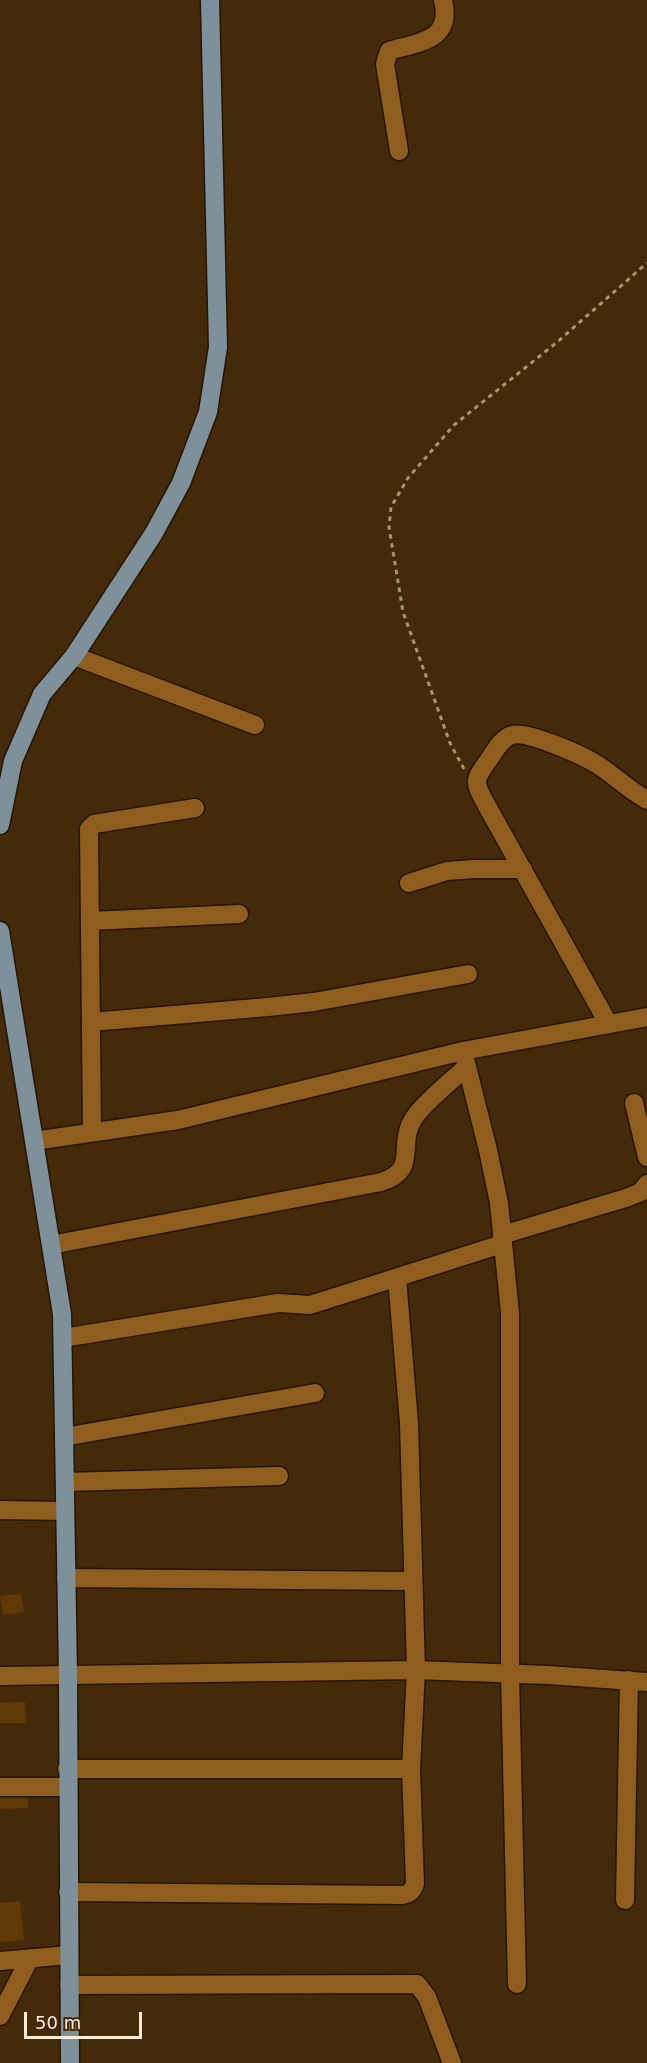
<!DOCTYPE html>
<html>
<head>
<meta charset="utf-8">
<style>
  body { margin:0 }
  #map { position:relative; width:647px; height:2063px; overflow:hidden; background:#452a09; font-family:"DejaVu Sans",sans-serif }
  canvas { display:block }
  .scale { position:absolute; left:24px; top:2012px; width:118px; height:27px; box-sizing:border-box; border:3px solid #fcebd9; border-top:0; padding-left:8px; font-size:18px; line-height:21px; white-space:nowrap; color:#fcebd9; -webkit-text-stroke:4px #452a09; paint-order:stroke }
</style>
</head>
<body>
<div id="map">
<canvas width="647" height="2063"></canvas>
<div class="scale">50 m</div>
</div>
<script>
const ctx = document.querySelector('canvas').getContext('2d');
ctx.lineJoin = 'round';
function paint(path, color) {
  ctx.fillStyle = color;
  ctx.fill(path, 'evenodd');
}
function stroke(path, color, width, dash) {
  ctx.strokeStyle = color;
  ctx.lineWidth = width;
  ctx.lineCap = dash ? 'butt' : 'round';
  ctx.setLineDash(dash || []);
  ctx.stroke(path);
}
const building = new Path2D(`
  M21 1594 24 1612 3 1615 0 1596Z
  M25 1702 26 1723H0V1703Z
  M0 1798H28V1808L0 1809Z
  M20 1901 24 1940 0 1942V1903Z`);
const path = new Path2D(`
  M464 769 450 743 403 612 389 527 391 507 408 478 454 425 556 343 647 263`);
const minor = new Path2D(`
  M399 151 385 64 389 51C419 42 453 41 443 0
  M74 656 255 725
  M409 883 447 871 474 869H523
  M90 921 239 914
  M91 1022 268 1007 314 1002 468 974
  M608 1023 487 806C473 780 473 782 490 758 496 749 502 738 512 735 527 730 584 756 598 765 615 776 629 790 647 800
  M463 1051 488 1150 499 1203 510 1313V1674L517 1984
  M634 1103 647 1157
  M92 1132 89 829 94 824 195 808
  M34 1141 178 1120 463 1051 647 1017
  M502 1235 626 1198 641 1192 647 1184
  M51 1245 381 1182C420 1170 396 1145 414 1118 423 1103 453 1080 467 1066
  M63 1338 278 1303 310 1305 502 1244
  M64 1437 315 1393
  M65 1482 279 1476
  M0 1510 65 1511
  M66 1578 412 1581
  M0 1676 416 1670 548 1675 647 1682
  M67 1769H411
  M0 1787H67
  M68 1892 402 1895C409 1894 412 1892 415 1884L411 1769 416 1670 409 1423 397 1278
  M625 1900 629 1680
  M0 1961 69 1955
  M69 1985 417 1984 427 1997 452 2063
  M0 2016 30 1958`);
const major = new Path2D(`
  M0 825 13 761 42 694 74 656 154 533 181 483 208 412 218 347 210 0
  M0 931 62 1314 68 1676 70 2063`);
paint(building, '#5f3906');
stroke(minor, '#251503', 21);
stroke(major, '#251503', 21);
stroke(path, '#a9947b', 3, [4.5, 4.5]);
stroke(minor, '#8f5d1e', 18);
stroke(major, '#7e9099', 18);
</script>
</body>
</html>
